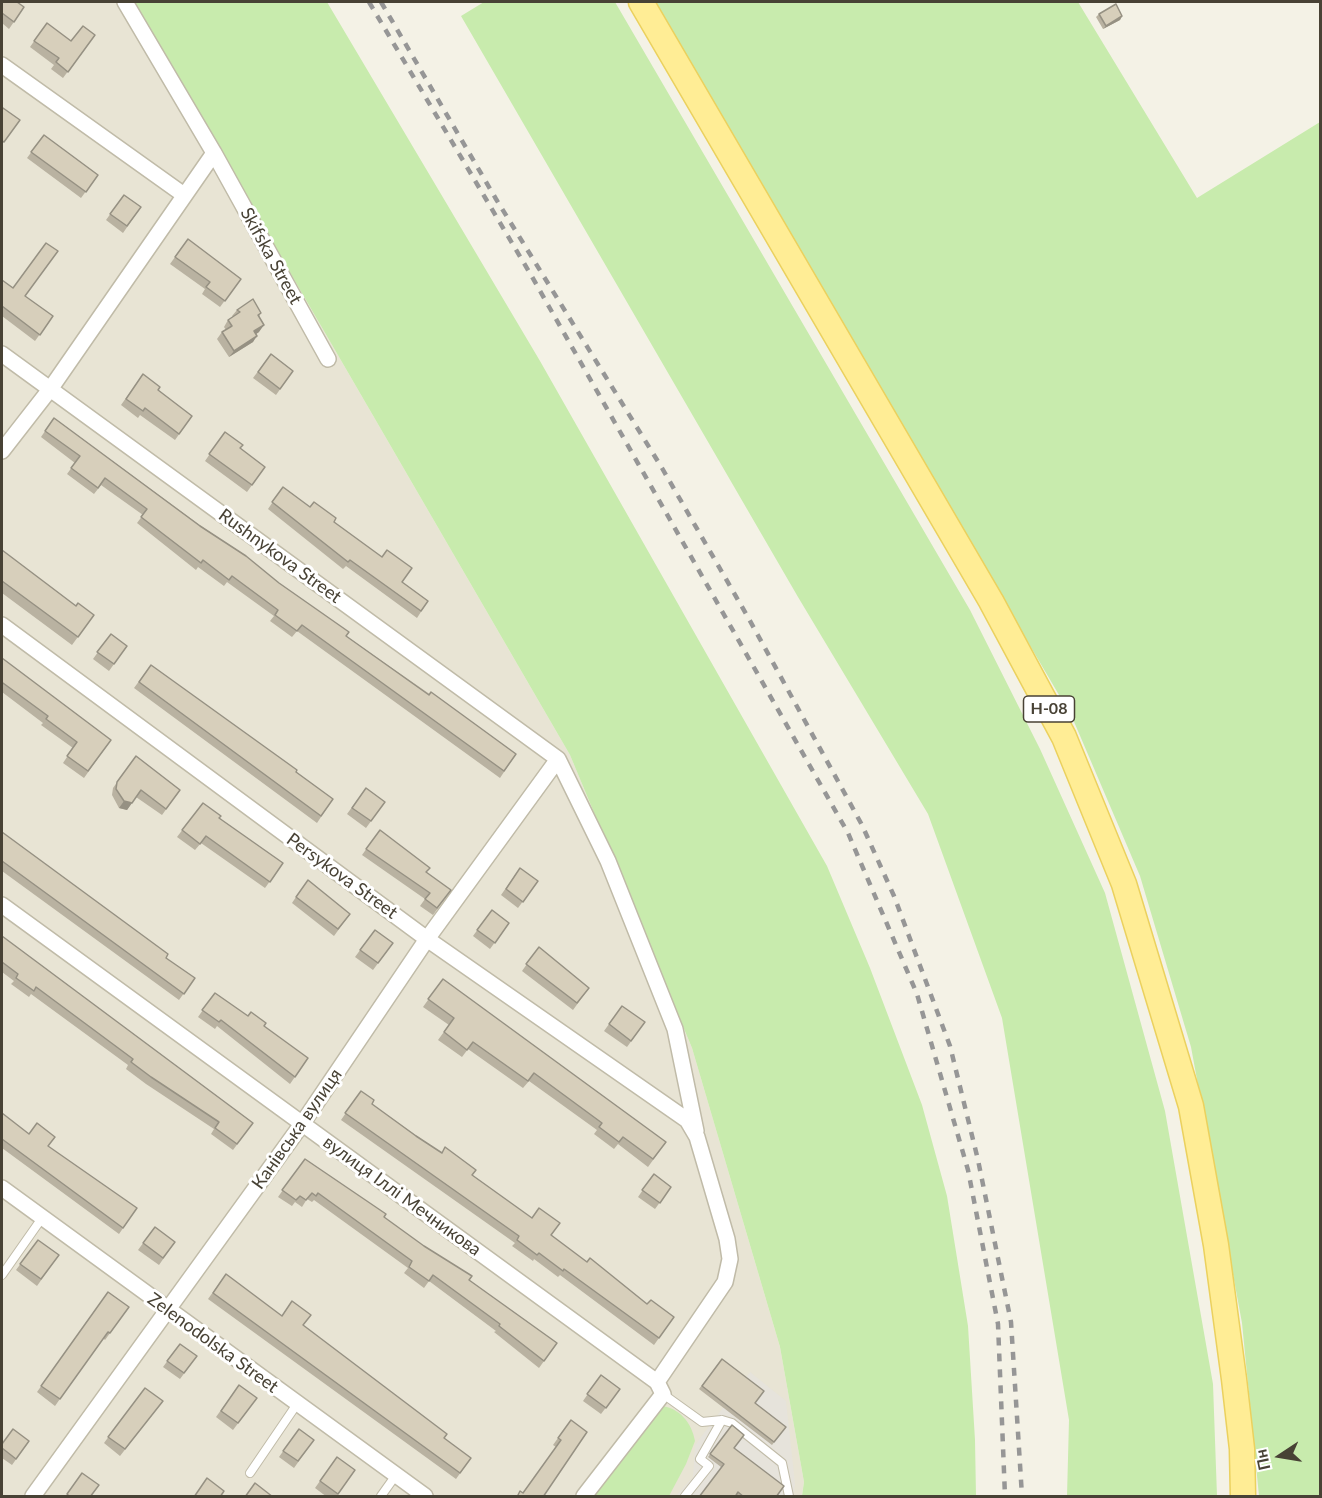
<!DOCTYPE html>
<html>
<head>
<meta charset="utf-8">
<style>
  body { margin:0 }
  #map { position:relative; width:1322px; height:1498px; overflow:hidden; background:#f4f2e6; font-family:Lato,sans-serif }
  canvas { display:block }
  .frame { position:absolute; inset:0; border:3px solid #484235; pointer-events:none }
  .north { position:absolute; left:1250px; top:1426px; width:60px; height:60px; -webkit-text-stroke:4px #fff; paint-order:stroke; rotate:258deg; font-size:16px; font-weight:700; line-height:24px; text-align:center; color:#484235 }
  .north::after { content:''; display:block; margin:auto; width:21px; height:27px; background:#484235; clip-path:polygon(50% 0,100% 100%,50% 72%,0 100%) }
</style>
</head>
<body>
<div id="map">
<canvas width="1322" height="1498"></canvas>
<div class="frame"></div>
<div class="north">Пн</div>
</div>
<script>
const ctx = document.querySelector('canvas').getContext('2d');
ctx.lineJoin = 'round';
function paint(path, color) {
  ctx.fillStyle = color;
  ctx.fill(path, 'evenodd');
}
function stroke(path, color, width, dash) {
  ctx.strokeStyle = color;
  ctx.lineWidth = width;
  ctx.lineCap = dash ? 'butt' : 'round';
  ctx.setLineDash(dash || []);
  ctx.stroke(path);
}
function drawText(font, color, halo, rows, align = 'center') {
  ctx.font = font + ' Lato,sans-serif';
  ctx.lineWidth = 6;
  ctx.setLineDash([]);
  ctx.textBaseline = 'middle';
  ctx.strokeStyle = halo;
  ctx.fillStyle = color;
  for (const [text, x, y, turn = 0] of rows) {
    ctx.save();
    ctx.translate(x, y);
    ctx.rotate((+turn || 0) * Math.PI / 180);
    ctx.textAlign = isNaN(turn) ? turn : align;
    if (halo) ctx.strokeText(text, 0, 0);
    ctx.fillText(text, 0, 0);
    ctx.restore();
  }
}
const residential = new Path2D(`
  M2 2H133L570 755 692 1048 780 1347 804 1482 802 1496H2Z`);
const industrial = new Path2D(`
  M750 1372 786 1401 795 1484 793 1496H676L693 1477 695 1445Z`);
const green = new Path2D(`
  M133 2H327L540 361 827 866 870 968 922 1105 947 1196 968 1326 975 1440 976 1496H802L804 1482 780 1347 692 1048 570 755Z
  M484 2H615L970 610 1040 749 1105 893 1165 1111 1213 1384 1217 1496H1067L1069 1420 1002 1018 928 814 798 597 461 16Z
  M651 2H1078L1197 198 1320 122V1496H1259L1242 1323 1191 1047 1140 876 1072 717Z
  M660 1406C679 1407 692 1423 695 1441L686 1464 669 1496H594L635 1433Z`);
const service = new Path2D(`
  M2 1275 42 1218
  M663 1394 702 1422 722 1420 732 1423 782 1463 789 1496
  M250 1473 297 1404
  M381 1496 396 1475
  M685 1496 709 1466 700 1459 722 1420`);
const minor = new Path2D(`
  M125 2 214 153 328 359
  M2 65 184 195
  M2 354 558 759 608 861 675 1029 696 1131
  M2 451 51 388 214 153
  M2 625 427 939 687 1120 697 1137 727 1239 730 1259 725 1282 657 1382 663 1394 584 1496
  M2 905 657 1382
  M2 1188 425 1496
  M33 1496 302 1124 427 939 558 759`);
const primary = new Path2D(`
  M641 2 991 601 1064 737 1124 884 1191 1106 1216 1245 1234 1379 1242 1449 1243 1496`);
const rail = new Path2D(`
  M369 2 531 275 848 833 917 994 968 1170 998 1324 1005 1496
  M381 2 496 199 662 468 749 619 862 825 894 896 950 1046 978 1160 1011 1322 1022 1496`);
const wall = new Path2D(`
  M2 2 24 7 9 29 2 23Z
  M1099 14 1122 16 1120 20 1103 29 1096 17Z
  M47 23 71 41 95 35 63 78 51 69 54 65 30 47Z
  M44 135 98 175 81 198 27 158Z
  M124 195 141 207 123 233 106 220Z
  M188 239 241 279 220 307 202 294 205 289 170 264Z
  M2 280 53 316 35 341 2 316Z
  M237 310 261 313 259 317V332L256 334 253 342 229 357 217 339 222 332 226 330 224 327 228 320 233 317 232 316Z
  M271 354 293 371 276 395 253 378Z
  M143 374 158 390 192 416 175 440 140 415 138 418 121 405Z
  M54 418 279 583 346 636 516 754 500 778 297 631 292 637 270 621 274 616 227 582 224 586 198 567 196 570 137 523 143 515 101 485 94 494 67 474 75 463 41 437Z
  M225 432 240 448 265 467 247 492 205 461Z
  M283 487 310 507 334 522 402 582 428 601 417 618 346 566 343 569 268 509Z
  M2 550 76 606 94 615 72 645 2 593Z
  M111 634 127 646 109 671 93 659Z
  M2 658 111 740 84 778 63 763 73 748 41 725 43 723 2 692Z
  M151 665 333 799 317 823 134 688Z
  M136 756 180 790 162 815 136 797 127 810 119 808 112 795 113 788Z
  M366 788 385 802 366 828 347 814Z
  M203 803 219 818 283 863 265 888 201 843 195 850 177 837Z
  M380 830 426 872 451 890 433 915 420 906 425 899 362 855Z
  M2 832 166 958 195 978 179 1000 2 871Z
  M520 868 538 881 518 908 501 895Z
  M296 897 350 914 334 936 292 903Z
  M492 910 509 923 490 949 473 936Z
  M375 930 393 943 373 970 355 957Z
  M2 936 253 1123 233 1150 211 1134 214 1129 146 1084 126 1069 128 1065 31 994 29 997 11 984 14 981 2 972Z
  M539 947 589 988 573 1010 522 971Z
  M443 979 666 1142 648 1167 618 1144 614 1149 594 1134 597 1130 529 1081 523 1088 468 1049 462 1057 438 1040 449 1025 423 1007Z
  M215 993 308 1058 290 1084 217 1026 215 1029 198 1017Z
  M622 1006 645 1022 627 1047 604 1031Z
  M361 1091 372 1104 472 1175 587 1262 647 1304 674 1317 654 1345 560 1275 558 1277 534 1259 533 1261 512 1246 515 1243 341 1120Z
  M2 1113 29 1134 137 1208 119 1234 2 1148Z
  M305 1159 469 1280 557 1343 539 1368 494 1332 496 1331 429 1281 424 1288 404 1273 408 1268 314 1200 312 1202 307 1199 302 1207 295 1202 292 1206 278 1197Z
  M654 1174 671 1187 655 1209 638 1197Z
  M155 1227 175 1242 159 1265 138 1250Z
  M38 1240 59 1255 37 1286 16 1270Z
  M226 1274 282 1316 303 1325 444 1438 471 1458 456 1479 208 1299Z
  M108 1292 129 1307 105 1340 103 1338 55 1406 37 1392Z
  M180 1344 197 1356 180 1379 163 1367Z
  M722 1359 755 1403 786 1427 772 1445 699 1389Z
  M601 1375 620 1389 601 1414 583 1401Z
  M239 1385 257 1398 233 1430 216 1417Z
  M145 1388 163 1401 120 1456 104 1443Z
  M571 1420 587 1432 523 1493 556 1447 553 1445Z
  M732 1425 734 1448 776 1497H738L721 1467 708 1457Z
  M299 1429 314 1440 294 1468 279 1457Z
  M29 1441 12 1465 2 1458V1444Z
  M337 1457 355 1470 336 1497H327L315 1488Z`);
const shadedWall = new Path2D(`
  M1122 16 1120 20 1103 29 1106 26Z
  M264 325 259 332 250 338 254 331Z
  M257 336 253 342 229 357 234 351Z
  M124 801 132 803 127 810 119 808Z`);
const building = new Path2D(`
  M2 2H17L24 7 14 22 2 13Z
  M1116 4 1122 16 1106 26 1099 14Z
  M47 23 71 41 83 26 95 35 68 72 56 62 59 58 34 41Z
  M3 108 20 120 4 142 2 141V110Z
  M44 135 98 175 86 192 31 152Z
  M124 195 141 207 127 226 110 214Z
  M188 239 241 279 225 301 206 287 210 282 175 257Z
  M46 243 58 251 25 296 53 316 40 335 2 306V280L13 288Z
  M253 299 261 313 258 315 264 325 254 331 257 336 234 351 222 332 232 326 228 320 240 312 237 310Z
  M271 354 293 371 280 389 258 372Z
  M143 374 160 387 158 390 192 416 179 434 145 408 143 411 126 399Z
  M54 418 200 526 246 556 279 583 349 632 346 636 429 695 431 692 516 754 504 771 302 625 297 631 275 615 278 610 232 576 229 580 203 560 201 563 141 517 147 509 105 478 98 488 71 468 80 456 45 431Z
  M225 432 243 445 240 448 265 467 252 485 209 454Z
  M283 487 310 507 314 502 336 518 334 522 382 557 387 550 412 568 402 582 428 601 421 611 350 560 348 562 272 502Z
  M2 550 76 606 78 603 94 615 78 637 2 581Z
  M111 634 127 646 114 664 97 652Z
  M2 658 111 740 88 771 67 756 77 742 46 719 48 716 3 683 2 685Z
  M151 665 297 770 296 772 333 799 321 816 139 682Z
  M136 756 180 790 166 809 141 790 132 803 124 801 116 789 117 782Z
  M366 788 385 802 371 821 352 808Z
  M203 803 221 816 219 818 283 863 270 882 206 836 200 844 182 830Z
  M380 830 430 868 426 872 451 890 437 908 425 899 430 893 366 849Z
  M2 832 168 954 166 958 195 978 184 994 2 861Z
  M520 868 538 881 523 902 506 889Z
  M308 880 350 914 338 929 296 897Z
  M492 910 509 923 495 943 477 930Z
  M375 930 393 943 378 963 360 950Z
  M2 936 253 1123 237 1144 215 1128 219 1122 151 1077 131 1062 133 1059 36 987 34 991 16 978 18 974 2 962Z
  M539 947 589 988 577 1003 526 964Z
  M443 979 666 1142 653 1159 623 1137 619 1142 599 1127 602 1123 534 1073 528 1081 473 1042 467 1050 444 1032 454 1018 428 999Z
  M215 993 248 1016 251 1012 266 1023 264 1026 308 1058 295 1077 221 1020 219 1022 202 1010Z
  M622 1006 645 1022 631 1041 609 1024Z
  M361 1091 374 1100 372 1104 416 1136 442 1153 445 1147 476 1170 472 1175 532 1218 539 1208 560 1223 551 1235 587 1262 590 1258 647 1304 651 1300 674 1317 659 1338 564 1269 563 1271 539 1253 537 1255 517 1240 519 1236 345 1113Z
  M2 1113 29 1134 37 1123 55 1137 48 1146 137 1208 123 1228 2 1139Z
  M305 1159 386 1214 384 1217 424 1246 472 1276 469 1280 557 1343 544 1361 499 1326 500 1324 433 1275 429 1281 409 1267 412 1261 318 1193 316 1196 312 1193 306 1200 300 1196 296 1200 282 1190Z
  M654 1174 671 1187 660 1203 642 1190Z
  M155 1227 175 1242 163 1258 143 1243Z
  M38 1240 59 1255 41 1279 20 1264Z
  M226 1274 282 1316 292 1301 311 1315 303 1325 447 1434 444 1438 471 1458 460 1473 213 1293Z
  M108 1292 129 1307 110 1333 108 1332 60 1399 41 1386Z
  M180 1344 197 1356 184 1373 167 1361Z
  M722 1359 764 1391 755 1403 786 1427 774 1442 702 1386Z
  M601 1375 620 1389 606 1408 587 1394Z
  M239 1385 257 1398 238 1423 221 1411Z
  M145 1388 163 1401 125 1449 108 1437Z
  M571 1420 587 1432 543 1497H517L520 1491 523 1493 561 1440 558 1438Z
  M732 1425 744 1435 734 1448 784 1486 776 1497H744L738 1492 735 1497H699L724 1464 710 1454Z
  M13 1429 29 1441 16 1459 2 1448V1444Z
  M299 1429 314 1440 298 1461 283 1451Z
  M337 1457 355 1470 338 1494 320 1481Z
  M82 1473 99 1485 90 1497H70L67 1494Z
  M207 1478 224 1491 220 1497H194Z
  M255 1483 273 1497H245Z`);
const shields = [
  [1049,709,51]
];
const shieldNames = [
  ["Н-08",1049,709]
];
const streetNames = [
  ["Skifska Street",271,256,61],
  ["Rushnykova Street",280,556,36],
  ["Persykova Street",342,876,36],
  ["Канівська вулиця",297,1129,-55],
  ["вулиця Іллі Мечникова",402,1196,36],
  ["Zelenodolska Street",213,1343,36]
];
paint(residential, '#e8e4d4');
paint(industrial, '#e6e3db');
paint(green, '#c8ebad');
stroke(service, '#c0bba8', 10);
stroke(minor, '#c0bba8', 18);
stroke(primary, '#ebd15e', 27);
stroke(service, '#fff', 8);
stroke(minor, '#fff', 15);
stroke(primary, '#ffed95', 24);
stroke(rail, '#969696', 4.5, [8, 8]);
paint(wall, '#b9b2a1');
paint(shadedWall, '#969183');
paint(building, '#d7cfbb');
stroke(building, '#969183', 1.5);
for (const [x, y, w] of shields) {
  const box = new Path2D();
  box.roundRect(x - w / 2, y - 13, w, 26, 4.5);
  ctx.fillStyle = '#fff';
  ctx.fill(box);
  stroke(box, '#484235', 1.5);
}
drawText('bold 16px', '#484235', null, shieldNames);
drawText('18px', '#484235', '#fff', streetNames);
</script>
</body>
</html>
